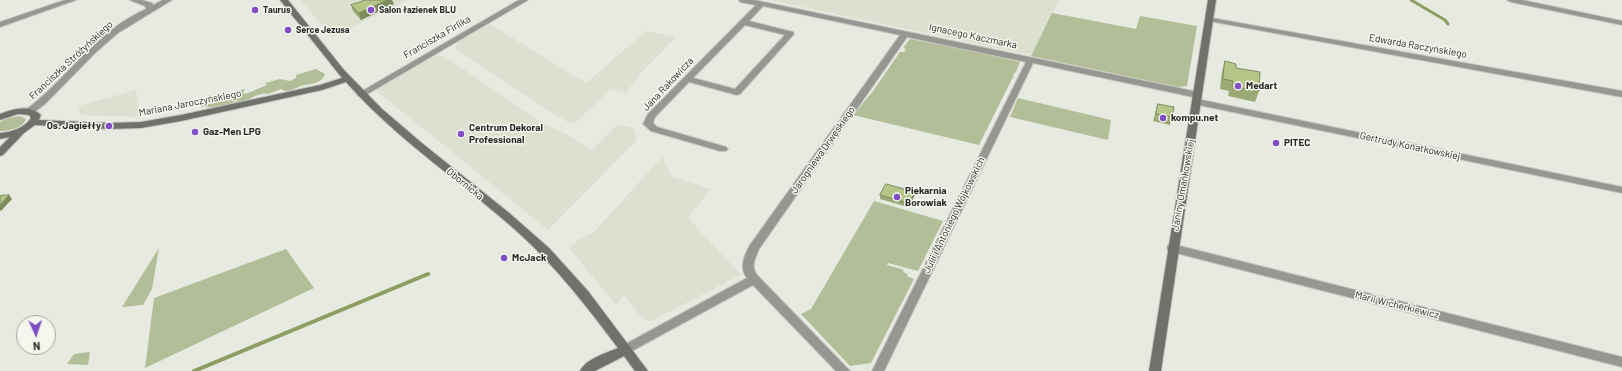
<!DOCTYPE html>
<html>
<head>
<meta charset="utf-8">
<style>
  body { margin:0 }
  #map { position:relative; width:1622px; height:371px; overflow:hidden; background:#e7eae0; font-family:Barlow,sans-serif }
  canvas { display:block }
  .north { position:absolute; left:16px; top:315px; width:40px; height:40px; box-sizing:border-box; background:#f4f7ed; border:1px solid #a3a59e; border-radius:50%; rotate:177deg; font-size:11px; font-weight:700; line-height:16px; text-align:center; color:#292a27 }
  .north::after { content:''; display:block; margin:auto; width:14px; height:18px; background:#814ec6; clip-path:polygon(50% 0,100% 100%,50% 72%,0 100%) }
</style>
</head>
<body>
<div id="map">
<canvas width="1622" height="371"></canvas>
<div class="north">N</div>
</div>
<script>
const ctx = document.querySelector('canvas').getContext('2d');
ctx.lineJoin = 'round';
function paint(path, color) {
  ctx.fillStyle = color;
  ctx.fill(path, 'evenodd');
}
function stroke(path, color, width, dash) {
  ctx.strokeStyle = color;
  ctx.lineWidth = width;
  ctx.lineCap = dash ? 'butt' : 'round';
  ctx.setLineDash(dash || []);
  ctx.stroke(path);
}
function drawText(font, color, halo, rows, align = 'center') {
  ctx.font = font + ' Barlow,sans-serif';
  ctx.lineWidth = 3;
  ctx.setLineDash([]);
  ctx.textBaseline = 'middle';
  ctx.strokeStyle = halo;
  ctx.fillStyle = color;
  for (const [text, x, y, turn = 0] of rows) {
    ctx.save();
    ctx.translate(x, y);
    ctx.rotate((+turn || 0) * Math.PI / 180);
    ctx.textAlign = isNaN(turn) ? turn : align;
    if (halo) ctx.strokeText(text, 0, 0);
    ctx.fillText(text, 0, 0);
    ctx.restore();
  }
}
const built = new Path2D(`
  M300 0H408L332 37Z
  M769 0H1059L1031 55Z
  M490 24 586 83 646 31 676 37 639 75 626 93 611 89 575 123 568 122 552 113 455 49 457 43Z
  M434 56H444L541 122 568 135 592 150 618 124 633 128 637 140 548 230 379 93 374 91Z
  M136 90 141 117 80 115 79 106Z
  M662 157 672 177 711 189 688 218 741 275 651 321 643 319 624 296 616 305 569 248 581 238 593 233Z`);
const green = new Path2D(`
  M1052 13 1136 29 1140 16 1197 26 1187 86 1178 87 1031 56Z
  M910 39 965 49 1020 62 1016 72 1013 74 1014 75 979 145 853 115 873 91 900 52H904L906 49 903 48Z
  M316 69 325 74C321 85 310 83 301 86 294 88 289 94 281 89L268 94C261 92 254 97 247 100 236 104 212 110 200 106L204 101 245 89 243 94 248 93 267 85 265 83 280 79 290 81 296 78V75Z
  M1018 98 1111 120 1108 140 1010 117Z
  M20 116 26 119C23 128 9 131 0 131V122L8 118Z
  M874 201 943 221 918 271 888 263 887 265 904 270 903 272 908 274 907 276 914 279 871 363 850 366 801 314 811 309Z
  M159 248 152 289 143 305 122 307Z
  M286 249 314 288 145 368 154 298Z
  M90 352 88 365 67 364 74 354Z`);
const streamFar1 = new Path2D(`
  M1411 0 1445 20 1448 24`);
const stream = new Path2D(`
  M194 371 428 274`);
const street = new Path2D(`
  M65 0H76L0 27V22Z
  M130 0H141L152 3 153 5 163 0H172L118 33 96 52 45 104 33 113H27L25 111 27 109C58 86 81 53 112 30 122 21 134 15 146 9L145 6Z
  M519 0H528L364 96H358L357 94Z
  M739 0H754L1198 92 1202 95 1198 98 1033 63 884 371H872L1026 62 907 37 759 249C755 260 750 266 758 276L850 371H836L753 285 630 352 626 354 622 352 620 349 622 346 747 278C739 268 744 256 750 245L900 35 763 6 749 21 793 32 794 34 740 94 737 95 689 82 655 117 653 123 657 127 726 147 728 149 726 151H720L651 131 643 124 648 114 756 5 740 2ZM745 25 785 35 735 89 693 78Z
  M1507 0H1522L1622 21V25L1511 2Z
  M1206 17 1622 91V97L1209 21H1206Z
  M1197 99 1622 187V193L1194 104 1193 102 1194 100Z
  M1172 244 1622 357V367L1168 251 1167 248 1168 245Z`);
const secondary = new Path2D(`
  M280 0H288L344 70 382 109 423 144 508 212 549 248 588 291 648 371H635L624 356 595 371H580C586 359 606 353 618 348 588 308 558 269 521 235 464 183 398 141 346 82L322 90 181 121 141 128 109 129 35 125 24 133 3 155 0 156V147L10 137 0 139V133C12 132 24 128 31 118L29 115 18 114 0 120V114C12 109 30 104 41 115L39 120 109 123 141 122 181 115 320 85 342 78Z
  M1208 0H1216L1161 371H1149Z`);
const wall = new Path2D(`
  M394 4 361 20 353 11 351 5Z
  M1225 61 1236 68 1259 91 1255 102 1228 96 1229 91 1220 89 1222 72Z
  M1158 104 1172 117 1170 125 1153 121Z
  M880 195H915L908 207 880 199Z`);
const shadedWall = new Path2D(`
  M387 0H392L394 4 361 20 359 13Z
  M915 192V195L908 207 909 203Z
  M9 195 12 199 1 211 0 210V205Z`);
const building = new Path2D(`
  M366 0H387L359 13 351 5Z
  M1225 61 1236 64V68L1260 72 1259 91 1232 86 1233 81 1223 79Z
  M1158 104 1174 107 1172 117 1156 114Z
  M886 184 915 192 909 203 880 195Z
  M9 195 0 205V196Z`);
const markers = [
  [255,10,4,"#814ec6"],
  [371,10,4,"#814ec6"],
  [288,30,4,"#814ec6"],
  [1238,86,4,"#814ec6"],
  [1163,118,4,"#814ec6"],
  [109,126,4,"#814ec6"],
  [195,132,4,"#814ec6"],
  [461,134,4,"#814ec6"],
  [1276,143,4,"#814ec6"],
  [897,197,4,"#814ec6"],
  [504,258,4,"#814ec6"]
];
const farPoinames = [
  ["Taurus",263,10],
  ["Salon łazienek BLU",379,10],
  ["Serce Jezusa",296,30]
];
const streetNames = [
  ["Ignacego Kaczmarka",973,36,12],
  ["Franciszka Firlika",437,37,-30],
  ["Edwarda Raczyńskiego",1418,46,10],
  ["Franciszka Stróżyńskiego",71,60,-43],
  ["Jana Rakowicza",668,84,-47],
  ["Mariana Jaroczyńskiego",190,103,-11],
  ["Gertrudy Konatkowskiej",1410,146,12],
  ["Jarogniewa Drwęskiego",823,150,-55],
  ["Obornicka",465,184,39],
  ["Janiny Omańkowskiej",1183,185,-80],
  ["Julii i Antoniego Wojkowskich",954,215,-64],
  ["Marii Wicherkiewicz",1397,305,14]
];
const poiNames = [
  ["Medart",1246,86],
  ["kompu.net",1171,118],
  ["Os. Jagiełły",101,126,"right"],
  ["Centrum Dekoral",469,128],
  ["Professional",469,140],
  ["Gaz-Men LPG",203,132],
  ["PITEC",1284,143],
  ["Piekarnia",905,191],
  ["Borowiak",905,203],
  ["McJack",512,258]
];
paint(built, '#dbe0d0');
paint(green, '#b3bd97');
stroke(streamFar1, '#8f9d62', 3);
stroke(stream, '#8f9d62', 4);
stroke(street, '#c5c7bf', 2);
stroke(secondary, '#c5c7bf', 2);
paint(street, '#969793');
paint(secondary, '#6f716b');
paint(wall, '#9ca974');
paint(shadedWall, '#7f8a5e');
paint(building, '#b5c587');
stroke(building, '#7f8a5e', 1);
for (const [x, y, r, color] of markers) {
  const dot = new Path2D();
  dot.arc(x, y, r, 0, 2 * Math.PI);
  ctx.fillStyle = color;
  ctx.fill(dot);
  stroke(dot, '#f4f7ed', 1.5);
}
drawText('bold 9px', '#292a27', '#f4f7ed', farPoinames, 'left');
drawText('10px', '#292a27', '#f4f7ed', streetNames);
drawText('bold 10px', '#292a27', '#f4f7ed', poiNames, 'left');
</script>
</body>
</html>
